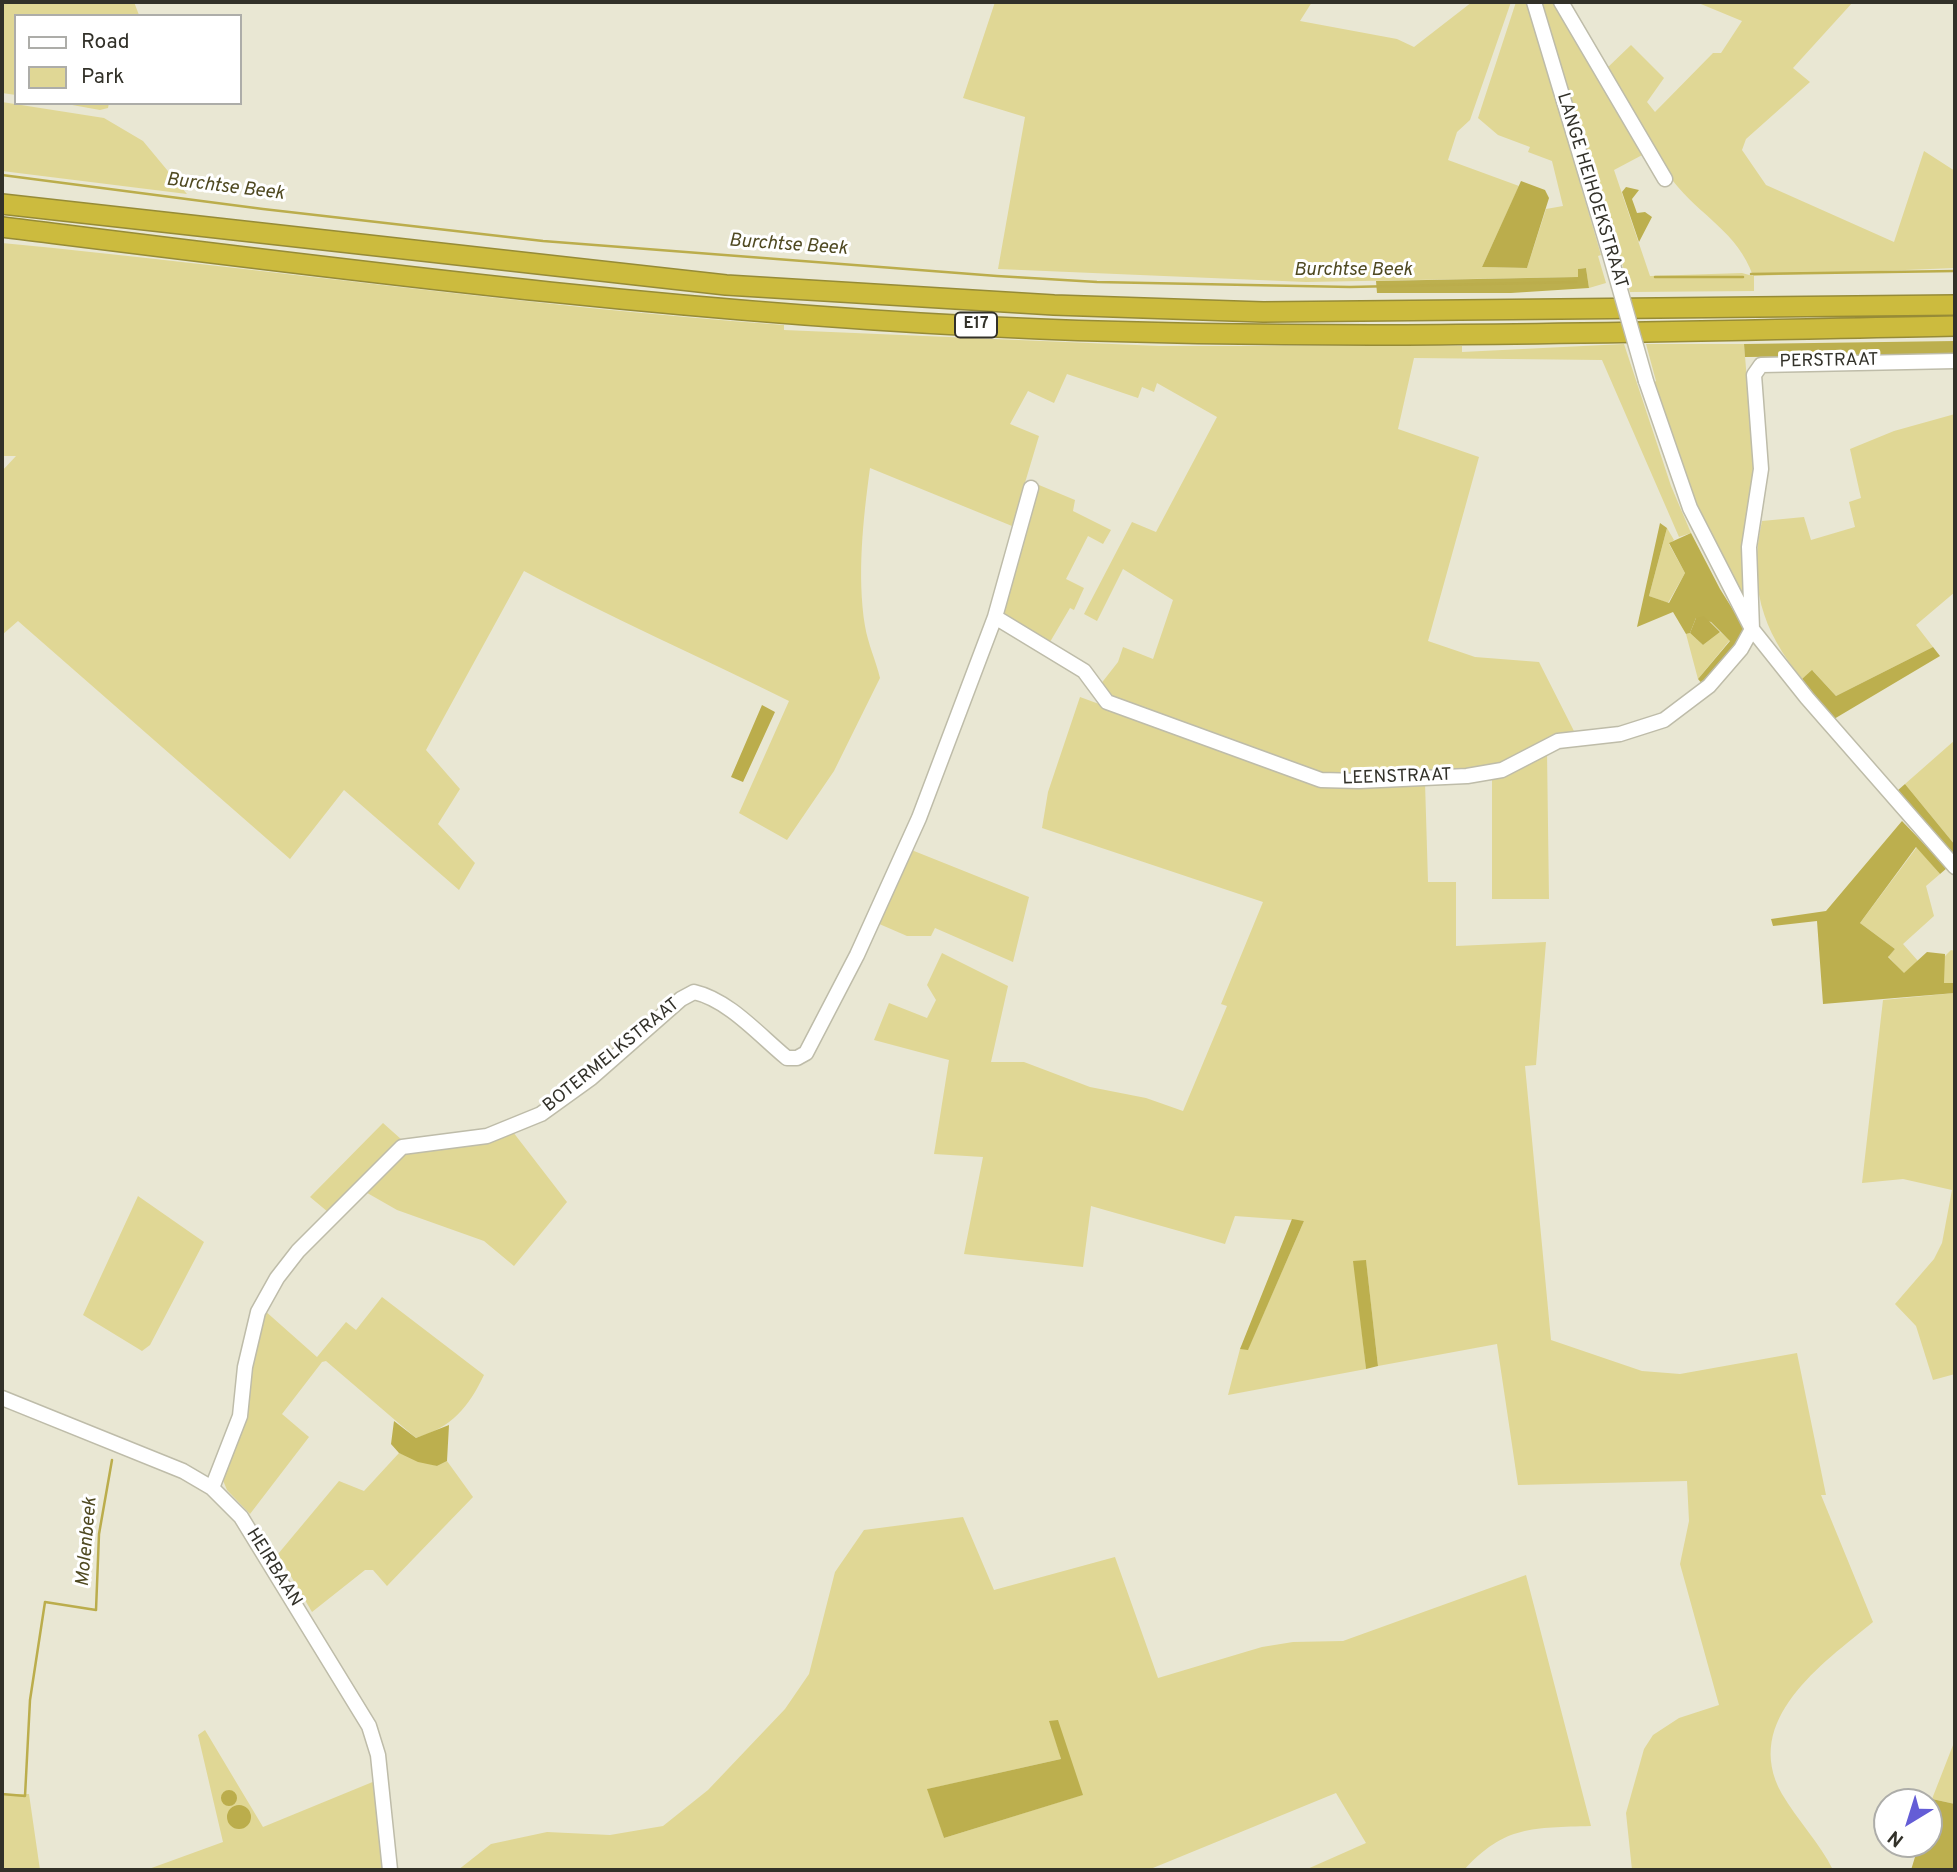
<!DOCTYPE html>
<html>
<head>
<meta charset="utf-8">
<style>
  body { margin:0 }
  #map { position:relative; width:1957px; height:1872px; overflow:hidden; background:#e9e7d3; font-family:Overpass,sans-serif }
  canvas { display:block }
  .frame { position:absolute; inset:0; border:4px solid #323129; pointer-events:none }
  .legend { position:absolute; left:14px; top:14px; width:228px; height:91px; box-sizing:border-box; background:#fff; border:2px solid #adada9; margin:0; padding:9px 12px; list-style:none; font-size:21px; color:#323129 }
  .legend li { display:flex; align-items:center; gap:14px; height:35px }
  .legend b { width:35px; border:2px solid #adada9 }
  .north { position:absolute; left:1873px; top:1788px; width:70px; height:70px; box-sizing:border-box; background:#fff; border:2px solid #adada9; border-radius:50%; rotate:218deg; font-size:19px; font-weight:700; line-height:28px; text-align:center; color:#323129 }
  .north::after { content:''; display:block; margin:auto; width:24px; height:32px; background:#645dd6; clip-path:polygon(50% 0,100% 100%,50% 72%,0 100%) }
</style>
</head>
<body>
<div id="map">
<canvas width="1957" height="1872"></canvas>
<div class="frame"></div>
<ul class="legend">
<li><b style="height:9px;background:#fff"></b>Road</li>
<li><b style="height:19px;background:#e0d795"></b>Park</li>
</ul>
<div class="north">N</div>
</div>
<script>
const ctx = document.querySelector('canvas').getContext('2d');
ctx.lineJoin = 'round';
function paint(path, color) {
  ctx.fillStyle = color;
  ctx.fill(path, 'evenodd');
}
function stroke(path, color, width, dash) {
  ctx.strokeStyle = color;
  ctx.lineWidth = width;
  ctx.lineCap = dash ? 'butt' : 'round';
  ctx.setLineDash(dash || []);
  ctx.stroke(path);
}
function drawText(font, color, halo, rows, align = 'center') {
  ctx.font = font + ' Overpass,sans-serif';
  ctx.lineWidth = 6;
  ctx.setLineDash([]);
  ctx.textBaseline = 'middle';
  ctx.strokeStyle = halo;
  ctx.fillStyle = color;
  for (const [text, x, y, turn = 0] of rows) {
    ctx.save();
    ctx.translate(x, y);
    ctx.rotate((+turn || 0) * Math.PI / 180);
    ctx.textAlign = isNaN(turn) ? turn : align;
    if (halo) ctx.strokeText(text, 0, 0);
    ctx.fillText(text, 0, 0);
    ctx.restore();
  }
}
const green = new Path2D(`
  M2 2H134L139 15 16 16V95L2 93Z
  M995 2H1312L1300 21 1397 39 1414 47 1472 2H1511L1470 120 1457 132 1448 160 1519 186 1482 267 1527 268 1546 209 1563 206 1552 161 1528 152 1530 147 1498 135 1478 118 1516 2H1527L1601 255 1598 256 1606 283 1589 288 1586 268 1578 269V277L1306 282 998 269 1025 117 963 98Z
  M1541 2H1558L1646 153 1614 170 1650 276 1742 273 1753 276C1738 232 1700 216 1673 181 1647 146 1628 106 1606 69L1631 45 1664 78 1647 102 1655 112 1713 53H1721L1742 21 1696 2H1853L1793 68 1810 82 1746 139 1742 150 1766 185 1894 242 1924 151 1955 171V268L1754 276V291L1630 292 1620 256H1616Z
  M2 102 104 118 143 141 187 194 2 171Z
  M61 103H109L108 108 100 110Z
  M2 243C263 268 522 306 784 325V330L1159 346H1462V352L1624 344 1671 486 1691 533 1679 537 1602 360 1414 358 1398 429 1479 457 1428 641 1475 657 1539 662 1576 735 1487 769 1357 775 1313 773 1108 695 1100 685 1118 662 1123 647 1153 659 1173 600 1123 569 1097 621 1084 614 1132 522 1156 532 1217 417 1157 383 1154 392 1142 387 1138 398 1067 374 1054 403 1028 391 1010 424 1039 436 1012 526 870 468C863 520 857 575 865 626 868 644 876 661 880 678L834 771 787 840 739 813 789 701C701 657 611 618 524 571L426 750 460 789 438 824 475 863 459 890 344 790 290 859 18 621 2 635V471L16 456H2Z
  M1646 344H1744L1754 466 1748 605C1705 535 1679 460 1653 383L1656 381Z
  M1955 414V592L1916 625 1933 647 1836 696 1813 671 1802 679C1761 629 1748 584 1762 521L1804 517 1811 540 1855 527 1849 502 1861 498 1850 449 1894 431Z
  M1039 485 1075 500 1073 511 1111 530 1103 544 1088 536 1066 579 1084 588 1074 610 1070 608 1050 642 1002 613 1034 491Z
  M1667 528 1674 540 1669 544 1685 573 1668 603 1649 596Z
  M1720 632 1730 640 1698 679 1686 634 1690 633 1703 645Z
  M1080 697 1303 779 1425 782 1428 882H1456V946L1546 942 1536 1065 1525 1066 1551 1340 1642 1371 1680 1374 1797 1353 1826 1495H1821L1873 1622C1822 1664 1741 1720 1782 1794 1797 1820 1820 1843 1833 1870H1632L1626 1813 1644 1749 1653 1735 1679 1718 1719 1705 1680 1564 1689 1521 1687 1481 1518 1485 1497 1344 1378 1366 1366 1261H1354L1366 1369 1228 1395 1240 1349H1248L1304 1221 1235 1216 1225 1244 1091 1206 1083 1267 964 1254 983 1157 934 1154 949 1060 874 1040 889 1003 927 1018 936 1000 927 985 942 953 1008 986 991 1062H1024L1090 1087 1146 1098 1183 1111 1227 1006 1221 1004 1263 902 1042 828 1048 792Z
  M1955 740V845L1905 784Z
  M1547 751 1549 899H1492V777Z
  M1917 847 1940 874 1926 886 1934 916 1903 944 1918 961 1904 974 1888 956 1895 949 1860 923Z
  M909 849 1029 897 1013 962 935 928 931 936H907L877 923Z
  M1951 950 1955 951V983L1943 984V958Z
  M1955 993V1374L1933 1380 1916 1326 1895 1304 1934 1259 1942 1243 1952 1190 1903 1179 1862 1183 1883 1000Z
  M383 1123 402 1140 328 1212 310 1197Z
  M513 1132 567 1202 514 1266 484 1241 397 1210 362 1190 404 1152Z
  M138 1196 204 1242 150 1345 142 1351 83 1315Z
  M382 1297 484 1375C468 1408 452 1427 416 1438L326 1361 322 1362 282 1414 309 1437 250 1514 227 1490 222 1478 249 1358 264 1310 317 1357 346 1322 356 1330Z
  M399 1453 437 1466 447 1461 473 1497 387 1586 373 1570H365L312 1612 278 1554 339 1481 364 1491Z
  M963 1517 994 1590 1115 1557 1158 1678 1262 1647 1293 1642 1343 1641 1526 1575 1591 1826C1533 1828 1505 1825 1464 1870H1305L1366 1843 1336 1793 1148 1870H458L491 1844 547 1832 610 1835 663 1826 708 1790 785 1709 809 1674 835 1572 864 1530ZM1050 1721 1082 1795 944 1838 928 1789 1061 1759Z
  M205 1730 263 1827 375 1781 386 1870H146L223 1842 198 1735Z
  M1955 1740V1804L1932 1799Z
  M2 1794H29L40 1870H2Z`);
const forest = new Path2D(`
  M1626 187 1639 190 1632 199 1637 213 1645 212 1652 217 1639 242 1622 192Z
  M1586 268 1589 288 1511 293H1377L1376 281 1578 277V269Z
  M1955 341V355L1745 357 1744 344Z
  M1660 523 1667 528 1649 596 1669 603 1685 573 1669 543 1691 533 1720 589 1747 632 1704 686 1698 679 1730 641 1711 622 1696 618 1690 633 1686 634 1673 612 1637 627Z
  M1933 647 1940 656 1834 719 1802 679 1812 670 1836 696Z
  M1905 784 1955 845V857L1897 791Z
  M1902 821 1947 868 1940 874 1916 847 1860 923 1895 949 1888 957 1904 973 1927 952 1945 954 1944 983H1955V993L1823 1004 1817 921 1773 926 1771 919 1826 911Z
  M1292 1219 1304 1221 1248 1350 1240 1349Z
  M1366 1260 1378 1366 1366 1369 1353 1261Z
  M394 1421 416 1438 449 1425 447 1461 437 1466 418 1462 399 1453 391 1444Z
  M1058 1720 1083 1795 944 1838 927 1789 1061 1759 1049 1721Z
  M1932 1799 1955 1804V1870H1911L1919 1844H1929V1810Z`);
const water = new Path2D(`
  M1521 181 1545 190 1549 198 1527 268 1482 267Z
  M1704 616 1720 632 1703 645 1690 633 1696 618Z
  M762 705 775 712 743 782 731 777Z
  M221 1798a8 8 0 1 1 16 0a8 8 0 1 1-16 0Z
  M227 1817a12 12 0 1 1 24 0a12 12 0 1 1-24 0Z`);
const stream = new Path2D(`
  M2 175 263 209 543 241 997 276 1097 282 1350 287 1576 282
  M1751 274 1955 271
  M1655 277H1743
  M2 1794 25 1796 30 1700 45 1602 96 1610 99 1534 112 1460`);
const minor = new Path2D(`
  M1534 2 1609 251
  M1561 2 1665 179
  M1646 381 1690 508 1752 629 1807 698 1955 867
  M995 617 1084 671 1107 702 1321 780 1359 781 1467 776 1502 770 1558 741 1620 734 1664 720 1709 686 1741 649 1752 629 1749 547 1761 469 1754 375 1761 365 1955 361
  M2 1398 183 1471 212 1488 241 1517 369 1726 378 1755 390 1870
  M212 1488 240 1416 245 1367 258 1312 277 1278 298 1251 402 1147 487 1136 541 1114 591 1078 681 999 694 992C729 1000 759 1035 787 1058H797L806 1053 857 955 919 818 995 617 1031 488`);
const highway = new Path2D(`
  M2 204 726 285 1054 305 1263 312 1955 305
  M2 227C347 270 692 315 1040 329 1345 341 1650 332 1955 326`);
const minorBridge = new Path2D(`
  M1609 251 1646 381`);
const shields = [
  [976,325,42]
];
const shieldNames = [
  ["E17",976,325]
];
const streetNames = [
  ["LANGE HEIHOEKSTRAAT",1591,191,73],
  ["PERSTRAAT",1829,362,-1],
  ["LEENSTRAAT",1397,778,-2],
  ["BOTERMELKSTRAAT",612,1056,-39],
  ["HEIRBAAN",273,1568,58]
];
const waterNames = [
  ["Burchtse Beek",225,188,7],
  ["Burchtse Beek",788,246,4],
  ["Burchtse Beek",1353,271],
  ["Molenbeek",88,1542,-85]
];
paint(green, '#e0d795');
paint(forest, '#bcaf4e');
paint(water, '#bbad4c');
stroke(stream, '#bbad4c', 2.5);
stroke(minor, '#bebca9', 17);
stroke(highway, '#968b37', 22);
stroke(minor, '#fff', 14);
stroke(highway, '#ccbb3e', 19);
stroke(minorBridge, '#bebca9', 17, []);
stroke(minorBridge, '#fff', 14);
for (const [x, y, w] of shields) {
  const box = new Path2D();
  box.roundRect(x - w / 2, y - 12.5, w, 25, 5);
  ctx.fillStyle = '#fff';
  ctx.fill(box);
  stroke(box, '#323129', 2);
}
drawText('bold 16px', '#323129', null, shieldNames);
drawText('18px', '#323129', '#fff', streetNames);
drawText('italic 19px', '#4f4921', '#fff', waterNames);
</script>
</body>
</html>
